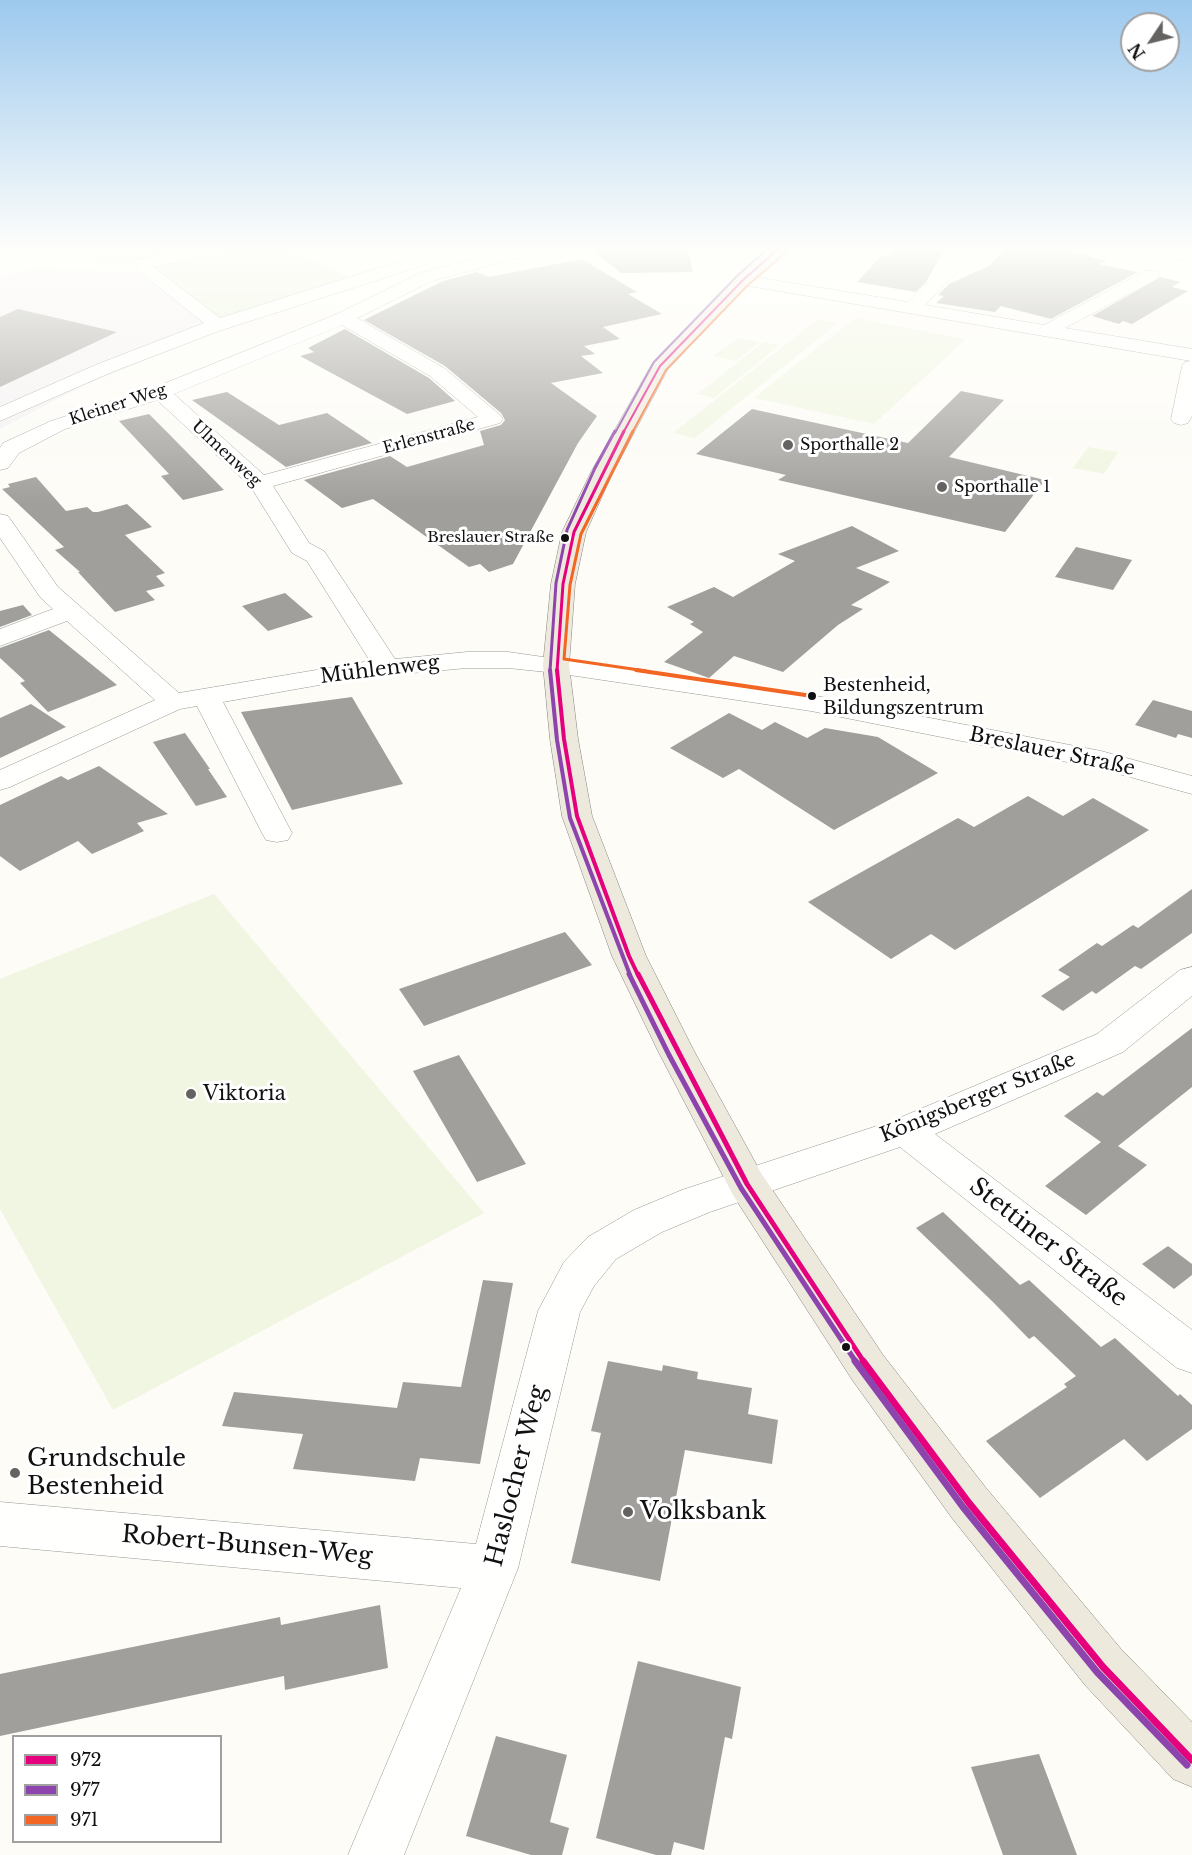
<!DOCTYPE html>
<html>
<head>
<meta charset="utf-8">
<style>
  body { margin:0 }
  #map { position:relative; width:1192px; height:1855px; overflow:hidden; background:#fdfcf7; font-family:"Libre Baskerville",serif }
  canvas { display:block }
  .legend { position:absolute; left:12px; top:1735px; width:210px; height:108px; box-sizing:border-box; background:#fff; border:2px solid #a0a0a0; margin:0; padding:8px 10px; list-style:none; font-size:18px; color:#111 }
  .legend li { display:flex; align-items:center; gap:12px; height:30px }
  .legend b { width:30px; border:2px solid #a0a0a0 }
  .north { position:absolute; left:1120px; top:12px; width:60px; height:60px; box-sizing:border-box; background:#fff; border:2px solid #a0a0a0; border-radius:50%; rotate:235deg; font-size:16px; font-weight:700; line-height:24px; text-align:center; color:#111 }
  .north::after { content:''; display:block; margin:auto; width:21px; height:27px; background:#646362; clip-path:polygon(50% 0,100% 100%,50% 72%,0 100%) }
</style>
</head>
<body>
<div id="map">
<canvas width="1192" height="1855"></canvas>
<ul class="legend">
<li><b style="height:8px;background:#e5007d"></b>972</li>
<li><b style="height:8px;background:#8e44ad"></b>977</li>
<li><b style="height:8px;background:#f26522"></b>971</li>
</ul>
<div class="north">N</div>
</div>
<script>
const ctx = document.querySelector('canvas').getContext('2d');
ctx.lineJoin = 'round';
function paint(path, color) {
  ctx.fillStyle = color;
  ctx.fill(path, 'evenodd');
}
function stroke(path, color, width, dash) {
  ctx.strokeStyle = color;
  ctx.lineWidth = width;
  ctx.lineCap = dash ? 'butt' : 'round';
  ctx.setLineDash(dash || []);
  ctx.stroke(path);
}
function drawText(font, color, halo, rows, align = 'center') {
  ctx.font = font + ' "Libre Baskerville",serif';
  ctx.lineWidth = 6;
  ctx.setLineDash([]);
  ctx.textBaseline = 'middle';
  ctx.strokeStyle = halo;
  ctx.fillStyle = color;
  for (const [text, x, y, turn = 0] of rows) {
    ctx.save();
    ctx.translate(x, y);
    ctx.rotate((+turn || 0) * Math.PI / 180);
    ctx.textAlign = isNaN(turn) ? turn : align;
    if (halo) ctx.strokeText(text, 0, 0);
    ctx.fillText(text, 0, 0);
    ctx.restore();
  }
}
const industrial = new Path2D(`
  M37 267 137 273 220 328 81 387 0 429V276Z`);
const green = new Path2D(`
  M235 245H275L355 279 217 324 139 265Z`);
const pitch = new Path2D(`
  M0 245H235L139 265 51 258 0 259Z
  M855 318 966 339 874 424 754 398Z
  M818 319 838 323 695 438 673 433Z
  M738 338 760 342 735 361 713 356Z
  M764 342 780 345 714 398 697 394Z
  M1088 447 1118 452 1104 474 1073 468Z
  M214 894 484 1213 113 1410 0 1209V979Z`);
const building = new Path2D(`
  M587 245H687L693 272 621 273Z
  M918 245H947L926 282 916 292 857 282 882 255 888 256 895 249 914 252Z
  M1009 245H1034L1059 248 1107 261 1099 264 1138 272 1051 319 1001 306 995 312 936 303 944 296 938 295 949 284 989 266Z
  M582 259 637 292 628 294 662 314 603 327 620 339 584 346 595 354 581 356 603 373 551 383 597 416 578 443 513 564 489 572 480 564 469 567 373 499 342 508 304 480 390 456 407 467 484 445 480 431 501 425 505 420 501 413 445 366 364 320 443 281 477 272 489 277Z
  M1161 277 1180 282 1172 287 1188 291 1132 324 1123 321 1119 324 1092 316Z
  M18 309 117 332 0 387V317Z
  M345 329 429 378 455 401 407 414 300 356 314 352 308 348Z
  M961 391 1004 400 949 457 1045 480 1005 532 778 480 786 475 696 454 752 409 908 443Z
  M227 392 279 425 327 413 372 443 286 467 192 400Z
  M149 414 170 435 224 490 183 500 161 476 169 474 119 421Z
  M36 477 66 511 87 507 93 512H98L127 504 152 527 125 535 165 573 156 576 165 586 146 591 155 600 115 612 78 572H80L55 550 64 547 2 489 10 487 8 484Z
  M852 526 899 551 856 568 890 582 851 605 863 609 838 625 783 672 734 656 709 678 664 662 703 632 690 624 694 622 667 607 714 587 733 597 795 561 778 554Z
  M1076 547 1132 560 1113 590 1055 577Z
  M285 593 313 617 268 631 242 606Z
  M23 605 32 615 0 627V611Z
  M49 630 117 685 48 712 20 683 25 681 0 658V648Z
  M352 697 403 784 292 810 241 712Z
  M1153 700 1192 711V738L1178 734 1176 738 1135 725Z
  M31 704 66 727 0 758V718Z
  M729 713 762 730 775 722 807 738 825 728 878 737 938 773 834 830 739 769 723 778 670 748Z
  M185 733 210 769H208L227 797 196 806 153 742Z
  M99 766 168 814 137 823 144 831 92 854 78 841 20 871 0 856V805L61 776 68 780Z
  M1028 796 1063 816 1093 798 1149 830 955 950 931 934 891 959 808 902 958 818 974 827Z
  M1192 889V933L1141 969 1135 966 1096 994 1092 991 1063 1011 1041 996 1070 977 1058 970 1097 943 1102 946 1133 925 1138 928Z
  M565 932 592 965 424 1026 399 989Z
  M1192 1028V1087L1118 1146 1147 1165 1086 1215 1045 1186 1101 1142 1064 1116 1097 1092 1103 1096Z
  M459 1055 526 1164 477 1182 413 1071Z
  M943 1212 1020 1285 1029 1280 1101 1347 1115 1338 1178 1396 1180 1394 1192 1405V1429L1147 1461 1124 1439 1040 1498 986 1441 1067 1387 1064 1384 1076 1376 1034 1336 1029 1339 993 1302 916 1228Z
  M1168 1246 1192 1264V1275L1174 1289 1142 1264Z
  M483 1280 513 1283 480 1464 420 1458 415 1481 293 1469 303 1434 222 1426 234 1392 397 1408 403 1382 461 1387Z
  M608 1361 662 1371 663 1365 698 1372 697 1379 752 1388 748 1414 778 1420 772 1464 685 1450 660 1581 571 1563 601 1433 591 1431Z
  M380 1605 388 1668 285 1690 284 1676 0 1736V1674L280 1617 281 1625Z
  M638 1661 741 1687 732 1739 725 1737 704 1850 674 1842 671 1855H656L596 1838Z
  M496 1736 567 1755 550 1822 569 1828 562 1855H531L466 1836Z
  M1039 1754 1077 1855H1003L971 1767Z`);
const minor = new Path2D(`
  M211 245H221L223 249 221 253 153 267 220 318 425 253 431 252 439 257 437 261 219 331 112 372 0 421V407L98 364 204 323 131 265 133 261Z
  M522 245H553L551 249 432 281 357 318 444 368 500 415 503 419 500 423 273 486 309 543 324 551 395 659 467 652H508L811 695 1101 751 1192 776V794L1097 768 811 711 556 673 508 668H467L359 678 223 702 292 833 288 840 277 842 266 840 262 833 197 706 180 709 10 787 0 790V770L155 700 67 621 0 646V629L53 609 40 597 0 538V514L8 516 58 587 179 693 370 661 307 561 292 553 251 487 157 400 65 429 19 453 8 468 0 470V448L3 443 51 421 153 388 337 314 420 273ZM342 325 430 376 478 417 264 475 174 394Z
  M967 245H984L925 305 1044 325 1145 271H1157L1160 275 1157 279 1065 328 1192 349V416L1188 423 1181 425 1174 423 1171 419 1182 366 1185 362 1191 361 743 285 737 284 734 280 737 276 743 275 908 302Z
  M1173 245H1189L1186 260H1174L1172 256Z
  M1192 967V996L1123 1052 935 1134 1192 1330V1373L1177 1368 900 1147 710 1212 662 1232 616 1259 594 1286 580 1312 518 1568 404 1855H348L461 1588 0 1546V1502L476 1544 538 1311 564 1262 588 1237 634 1210 682 1190 892 1121 1097 1034 1180 970Z`);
const major = new Path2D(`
  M773 245H791L749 284 668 369 613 472 586 532 575 584 569 665 578 739 592 816 646 956 694 1051 761 1173 883 1355 986 1488 1121 1649 1192 1722V1787L1173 1779 1085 1685 952 1518 853 1381 733 1195 658 1051 612 956 562 816 550 739 543 665 551 584 562 532 591 472 653 362 737 276Z`);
const bus1Far4 = new Path2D(`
  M623 433 660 366 743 280 783 245`);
const bus1Far3 = new Path2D(`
  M557 671 563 584 574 532 624 431`);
const bus1Far2 = new Path2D(`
  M557 670 564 739 577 816 629 956 638 975`);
const bus1Far1 = new Path2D(`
  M638 974 747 1184 864 1362`);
const bus1 = new Path2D(`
  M863 1361 969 1503 1103 1667 1192 1760`);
const bus2Far4 = new Path2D(`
  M615 433 654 362 738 275 772 245`);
const bus2Far3 = new Path2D(`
  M550 671 556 583 567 530 595 468 615 431`);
const bus2Far2 = new Path2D(`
  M550 670 557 740 570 818 630 975`);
const bus2Far1 = new Path2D(`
  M629 974 669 1055 741 1188 856 1362`);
const bus2 = new Path2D(`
  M855 1361 963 1507 1097 1672 1187 1765`);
const bus3Far2 = new Path2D(`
  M632 433 666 370 748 285 788 251`);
const bus3Far1 = new Path2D(`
  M633 431 581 534 570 585 564 659 646 671`);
const bus3 = new Path2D(`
  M636 670 812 696`);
const markers = [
  [788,445,6,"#646362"],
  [942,487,6,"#646362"],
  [565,538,5,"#111"],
  [812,696,5,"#111"],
  [191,1094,6,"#646362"],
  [846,1347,5,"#111"],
  [15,1473,6,"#646362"],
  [628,1512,6,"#646362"]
];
const farBusnames = [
  ["Breslauer Straße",554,538]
];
const farStreetnames = [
  ["Kleiner Weg",118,405,-18],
  ["Erlenstraße",429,437,-15],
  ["Ulmenweg",226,454,43]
];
const farPoinames = [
  ["Sporthalle 2",800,445],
  ["Sporthalle 1",954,487]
];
const busNames = [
  ["Bestenheid,",823,686],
  ["Bildungszentrum",823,709]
];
const streetNames = [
  ["Mühlenweg",380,670,-7],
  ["Breslauer Straße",1052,752,12],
  ["Königsberger Straße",978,1098,-22]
];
const poiNames = [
  ["Viktoria",203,1094]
];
const nearStreetnames = [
  ["Stettiner Straße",1048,1243,38],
  ["Haslocher Weg",517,1476,-76],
  ["Robert-Bunsen-Weg",247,1546,5]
];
const nearPoinames = [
  ["Grundschule",27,1459],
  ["Bestenheid",27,1487],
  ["Volksbank",640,1512]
];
paint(industrial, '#f5f0f3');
paint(green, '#e7f3d7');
paint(pitch, '#f0f6e1');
paint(building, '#a19f9c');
stroke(minor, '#979795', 1);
stroke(major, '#858482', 1);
paint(minor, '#fffffe');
paint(major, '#ede9dc');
stroke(bus1Far4, '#e5007d', 2);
stroke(bus1Far3, '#e5007d', 3);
stroke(bus1Far2, '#e5007d', 4);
stroke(bus1Far1, '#e5007d', 5);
stroke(bus1, '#e5007d', 7);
stroke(bus2Far4, '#8e44ad', 2);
stroke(bus2Far3, '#8e44ad', 3);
stroke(bus2Far2, '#8e44ad', 4);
stroke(bus2Far1, '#8e44ad', 5);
stroke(bus2, '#8e44ad', 7);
stroke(bus3Far2, '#f26522', 2);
stroke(bus3Far1, '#f26522', 3);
stroke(bus3, '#f26522', 4);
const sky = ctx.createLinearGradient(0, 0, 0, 505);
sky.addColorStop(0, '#9dc9ee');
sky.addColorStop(0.49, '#fefefb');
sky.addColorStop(1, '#fefefb00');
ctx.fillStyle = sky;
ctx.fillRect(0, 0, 1192, 505);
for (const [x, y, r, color] of markers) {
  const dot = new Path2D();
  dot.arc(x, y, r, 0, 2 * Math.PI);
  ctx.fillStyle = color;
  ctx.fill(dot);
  stroke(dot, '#fff', 2);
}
drawText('15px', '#111', '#fff', farBusnames, 'right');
drawText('16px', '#111', '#fff', farStreetnames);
drawText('16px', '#111', '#fff', farPoinames, 'left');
drawText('18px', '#111', '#fff', busNames, 'left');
drawText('20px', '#111', '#fff', streetNames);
drawText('20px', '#111', '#fff', poiNames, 'left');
drawText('24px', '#111', '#fff', nearStreetnames);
drawText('24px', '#111', '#fff', nearPoinames, 'left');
</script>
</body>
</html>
